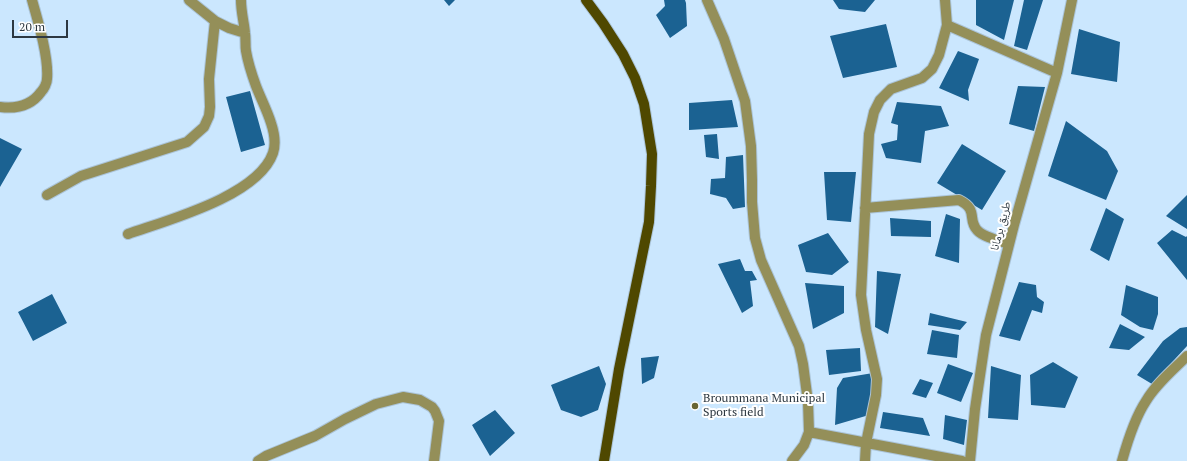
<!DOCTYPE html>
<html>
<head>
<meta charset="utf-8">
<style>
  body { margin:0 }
  #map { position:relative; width:1187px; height:461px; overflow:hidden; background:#cbe7fe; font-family:"PT Serif",serif }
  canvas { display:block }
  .scale { position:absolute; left:12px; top:20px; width:56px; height:18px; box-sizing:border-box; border:2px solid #2d3841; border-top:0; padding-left:5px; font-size:12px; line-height:14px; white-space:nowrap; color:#2d3841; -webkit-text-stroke:3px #fff; paint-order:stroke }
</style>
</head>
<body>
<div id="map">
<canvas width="1187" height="461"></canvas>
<div class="scale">20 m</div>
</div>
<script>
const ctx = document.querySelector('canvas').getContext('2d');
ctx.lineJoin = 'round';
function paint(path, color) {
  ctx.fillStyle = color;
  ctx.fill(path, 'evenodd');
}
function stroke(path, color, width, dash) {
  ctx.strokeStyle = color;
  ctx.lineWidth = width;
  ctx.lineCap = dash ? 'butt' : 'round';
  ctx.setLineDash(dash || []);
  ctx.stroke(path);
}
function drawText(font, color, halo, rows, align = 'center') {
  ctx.font = font + ' "PT Serif","Noto Naskh Arabic",serif';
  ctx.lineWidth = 4;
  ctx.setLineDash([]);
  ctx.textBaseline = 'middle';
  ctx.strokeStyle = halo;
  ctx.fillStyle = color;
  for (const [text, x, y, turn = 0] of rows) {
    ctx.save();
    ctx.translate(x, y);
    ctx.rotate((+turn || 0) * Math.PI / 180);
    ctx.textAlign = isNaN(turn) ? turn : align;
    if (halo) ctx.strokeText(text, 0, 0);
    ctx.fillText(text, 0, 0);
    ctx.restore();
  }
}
const building = new Path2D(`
  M444 0H455L449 6Z
  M664 0H685L686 3 687 26 670 38 656 15 665 6Z
  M833 0H875L865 12 839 9Z
  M976 0H1014L1004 40 976 25Z
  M1024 0H1043L1027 50 1014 46Z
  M886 24 897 67 843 78 830 36Z
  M1079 29 1120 42 1117 82 1071 74Z
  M958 51 979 59 968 90 969 101 939 88Z
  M1018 86 1045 87 1034 131 1009 124Z
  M250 91 265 145 241 152 226 97Z
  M732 100 738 127 689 130V103Z
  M897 102 941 106 949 126 925 131 921 163 886 158 881 144 897 140 898 125 891 123Z
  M1066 121 1107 151 1118 171 1106 200 1048 176Z
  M717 134 719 159 706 157 704 135Z
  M0 138 22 149 0 187Z
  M962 144 1006 171 982 210 937 183Z
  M743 155 745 207 733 209 726 198 710 194 711 179 725 178 726 157Z
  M824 172H856L851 222 827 220Z
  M1187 195V229L1166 216Z
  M1106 208 1124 219 1109 261 1090 250Z
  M946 214 960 219 959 263 935 256Z
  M890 218 931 221V237L891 236Z
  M1172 230 1186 237 1187 236V280L1157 243Z
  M828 233 849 262 832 275 806 272 798 245Z
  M740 259 745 271H752L757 280 750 281 753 306 742 313 718 264Z
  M877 271 901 274 888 334 875 327Z
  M1019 282 1036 285 1037 297 1044 302 1042 313 1032 310 1020 341 999 336Z
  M805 283 844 286V313L813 329Z
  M1126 285 1158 297V314L1153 330 1140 327 1121 315Z
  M52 294 67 323 33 341 18 312Z
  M930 313 967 322 960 330 928 325Z
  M1120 324 1145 337 1129 350 1109 348Z
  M1187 327V346L1152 384 1137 375 1163 341 1180 328Z
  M932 330 959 335 957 358 927 354Z
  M860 348 861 371 829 375 826 350Z
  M659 356 654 378 642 384 641 358Z
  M1053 362 1078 377 1065 408 1031 405 1030 375Z
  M948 364 973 373 961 402 937 393Z
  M599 366 606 384 598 410 581 417 561 410 551 385Z
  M991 366 1021 375 1018 420 988 418Z
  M873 373 869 415 835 425 837 388 843 378Z
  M920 379 933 383 926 398 912 394Z
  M495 410 515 433 490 456 472 425Z
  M883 412 923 418 930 436 880 428Z
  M945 415 967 420 964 445 943 439Z`);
const minor = new Path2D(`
  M189 0 215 21 229 28 245 33
  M707 0 724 39 745 101 751 146 752 180V202L755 238 761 260 799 346 803 364 808 402 809 432 804 445 792 461
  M947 25 1057 73
  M0 107C16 109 31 106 41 92 44 89 47 83 47 79 49 58 38 21 32 0
  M47 195 81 176 187 142 204 127 209 116 210 107 209 79 215 21
  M865 208 959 200C979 210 967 219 977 230 983 237 1000 241 1009 244
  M128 234C168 220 258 196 273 153 276 144 274 132 271 123 267 110 261 99 256 86 252 75 248 63 246 51 245 45 246 39 245 33 244 22 241 12 241 0
  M809 432 962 461
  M258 461 266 456 315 436 345 419 376 404 403 397 420 400 432 407 435 411 439 421 434 461
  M865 461 866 443 876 395 877 379 866 330 861 295 869 134 874 112 880 100 891 89 922 78 932 69 939 55 947 25 945 0
  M970 461 975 409 986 335 1014 225 1057 73 1072 0
  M1122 461C1127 443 1136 416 1146 401 1156 384 1173 370 1187 356`);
const major = new Path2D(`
  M586 0 603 23 623 54 635 78 644 104 652 154 651 186 649 222 619 369 604 461`);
const markers = [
  [695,406,4,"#6a6531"]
];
const streetNames = [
  ["طريق برمانا",1001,226,-75]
];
const poiNames = [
  ["Broummana Municipal",703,399],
  ["Sports field",703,413]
];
paint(building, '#1b6292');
stroke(minor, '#abc4d8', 12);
stroke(major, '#abc4d8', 12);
stroke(minor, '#948f59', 10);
stroke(major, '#4f4800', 10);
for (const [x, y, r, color] of markers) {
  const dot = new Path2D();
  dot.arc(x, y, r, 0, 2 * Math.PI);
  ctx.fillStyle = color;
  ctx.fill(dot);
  stroke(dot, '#fff', 1.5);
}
drawText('12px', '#2d3841', '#fff', streetNames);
drawText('12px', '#2d3841', '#fff', poiNames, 'left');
</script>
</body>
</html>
